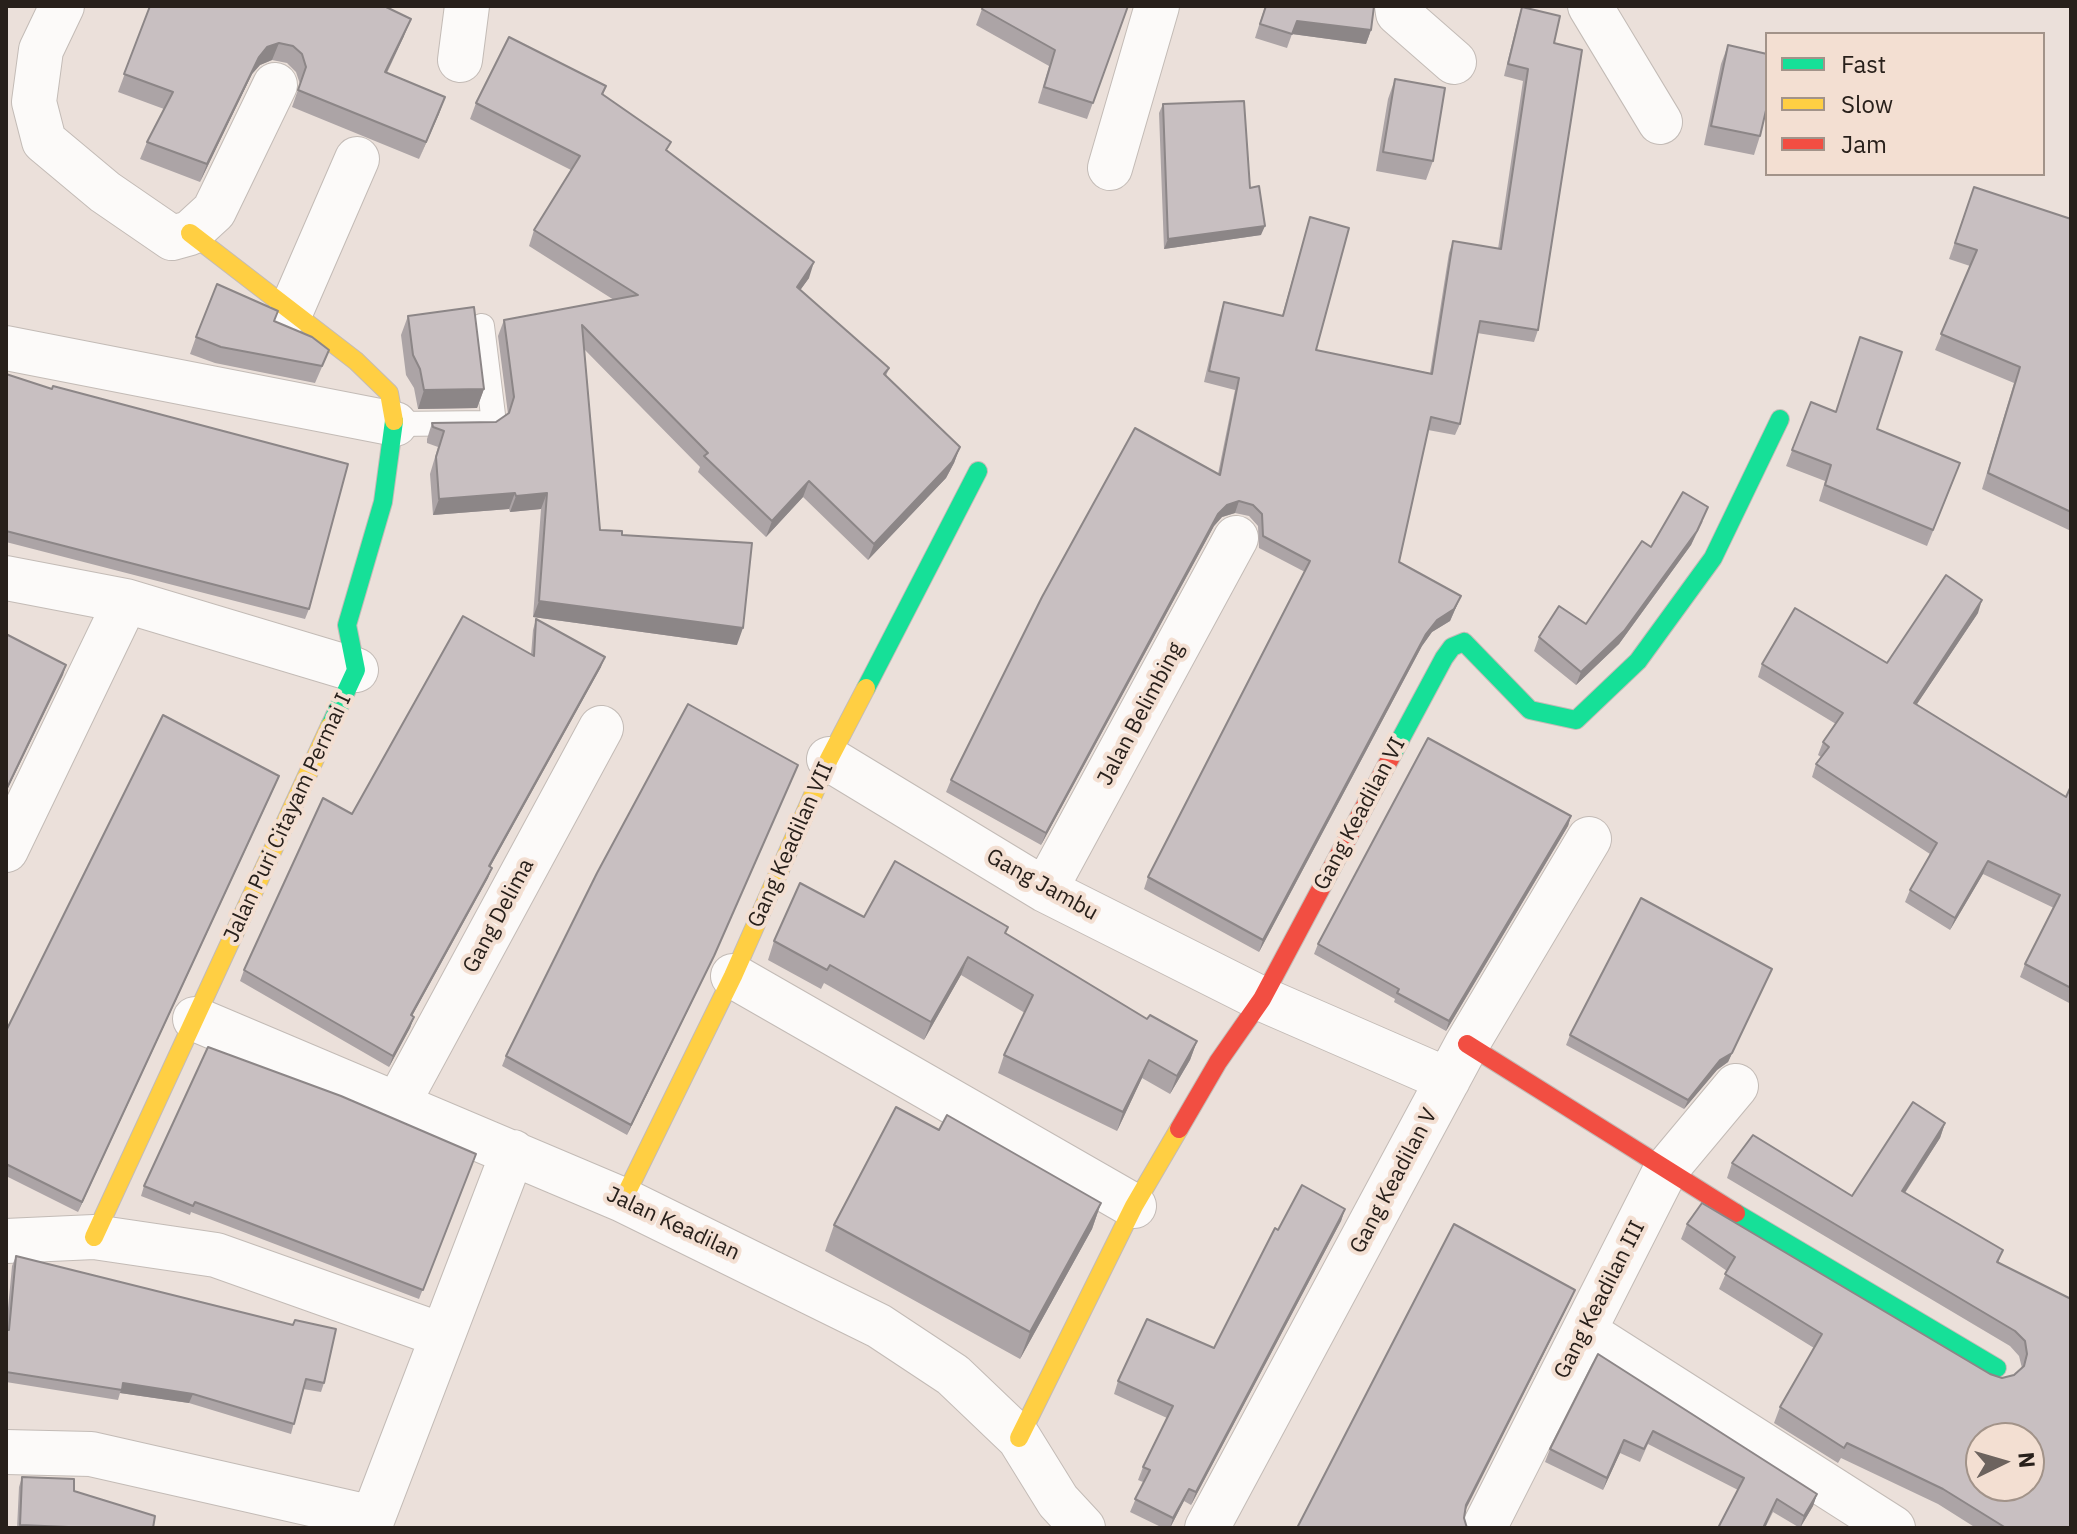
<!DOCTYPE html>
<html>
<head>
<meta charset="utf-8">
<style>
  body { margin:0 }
  #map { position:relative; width:2077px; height:1534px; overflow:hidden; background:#ebe0da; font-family:"IBM Plex Sans",sans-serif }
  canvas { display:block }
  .frame { position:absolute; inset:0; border:8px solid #28201b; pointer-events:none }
  .legend { position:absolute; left:1765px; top:32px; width:280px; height:144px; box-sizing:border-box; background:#f3dfd2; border:2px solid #a29389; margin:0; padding:10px 14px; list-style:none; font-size:24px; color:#28201b }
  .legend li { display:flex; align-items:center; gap:16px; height:40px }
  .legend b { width:40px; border:2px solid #a29389 }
  .north { position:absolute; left:1965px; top:1422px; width:80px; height:80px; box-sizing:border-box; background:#f3dfd2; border:2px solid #a29389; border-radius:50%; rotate:85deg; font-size:22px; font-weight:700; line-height:32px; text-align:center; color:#28201b }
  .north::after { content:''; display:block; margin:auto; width:28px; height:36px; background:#6c635e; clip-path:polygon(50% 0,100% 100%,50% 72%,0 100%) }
</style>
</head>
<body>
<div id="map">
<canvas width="2077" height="1534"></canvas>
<div class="frame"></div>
<ul class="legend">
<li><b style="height:10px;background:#16e098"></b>Fast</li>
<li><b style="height:10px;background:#ffcf43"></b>Slow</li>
<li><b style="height:10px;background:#f24e42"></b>Jam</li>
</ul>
<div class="north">N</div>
</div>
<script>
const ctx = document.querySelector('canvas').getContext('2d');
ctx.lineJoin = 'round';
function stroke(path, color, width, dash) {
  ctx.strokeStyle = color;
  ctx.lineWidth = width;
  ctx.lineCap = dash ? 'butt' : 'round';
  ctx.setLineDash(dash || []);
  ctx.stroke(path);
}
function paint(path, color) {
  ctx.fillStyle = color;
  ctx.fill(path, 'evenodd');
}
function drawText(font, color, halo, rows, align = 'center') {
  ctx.font = font + ' "IBM Plex Sans",sans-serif';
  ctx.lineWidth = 8;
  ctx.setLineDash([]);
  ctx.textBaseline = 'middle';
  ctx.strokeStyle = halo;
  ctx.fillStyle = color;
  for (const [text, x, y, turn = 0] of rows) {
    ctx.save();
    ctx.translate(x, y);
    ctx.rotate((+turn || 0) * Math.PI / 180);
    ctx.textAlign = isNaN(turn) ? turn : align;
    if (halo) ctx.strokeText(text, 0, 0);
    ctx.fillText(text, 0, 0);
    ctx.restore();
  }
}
const lane = new Path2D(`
  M395 424 490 423 493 415 482 326`);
const street = new Path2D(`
  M62 6 41 50 34 102 44 141 105 192 172 238 190 233 214 211 275 85
  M1397 6 1398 13 1454 62
  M1590 6 1660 122
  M460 60 467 6
  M1110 168 1157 6
  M291 311 357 159
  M6 348 395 424
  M6 578 126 601 356 670
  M829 759 1045 890 1262 999 1448 1080
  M6 850 126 601
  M1045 890 1236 538
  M733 976 1134 1206
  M195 1019 623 1200 879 1326 953 1375 1019 1438 1058 1501 1083 1528
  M398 1103 601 728
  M6 1241 94 1237 216 1255 441 1335
  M1584 1331 1893 1528
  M6 1452 91 1454 373 1518
  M369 1528 513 1152
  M1207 1528 1467 1044 1589 839
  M1484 1528 1665 1171 1736 1086`);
const fast = new Path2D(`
  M866 688 978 471
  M330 726 356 670 347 625 383 502 394 421
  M1392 755 1444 658 1452 647 1464 642 1530 710 1576 720 1638 661 1713 558 1780 419
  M1736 1213 1997 1368`);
const slow = new Path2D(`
  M190 233 356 361 389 393 394 421
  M623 1200 733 976 829 759 866 688
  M94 1237 330 726
  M1019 1438 1134 1206 1179 1129`);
const jam = new Path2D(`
  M1467 1044 1736 1213
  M1179 1129 1218 1062 1262 999 1392 755`);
const wall = new Path2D(`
  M150 6 404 36 387 73 445 97 419 159 292 107 300 84 296 72 287 63 272 60 260 65 252 74 200 182 140 159 147 142 164 109 118 92Z
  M1128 6 1087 119 1038 103 1049 66 976 25 982 9Z
  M1265 6H1374L1371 30 1366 44 1292 34 1287 48 1255 38Z
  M1522 7 1554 43 1538 330 1534 342 1477 333 1460 424 1455 435 1428 430 1399 562 1461 596 1450 621 1432 632 1422 646 1259 952 1144 889 1148 877 1305 572 1259 548 1258 526 1249 516 1235 513 1222 517 1214 526 1041 845 946 792 951 780 1218 474 1235 390 1204 382 1220 314 1224 302 1282 316 1310 217 1316 350 1430 373 1449 253 1453 241 1498 249 1523 81 1504 76 1518 19Z
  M1728 45 1760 136 1754 155 1704 145 1721 64Z
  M1395 79 1433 161 1426 180 1376 171 1388 99Z
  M606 86 603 95 668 151 809 278 800 290 889 368 886 376 960 447 954 463 946 478 868 560 803 497 766 537 698 472 700 467 584 349 600 530 622 535 737 645 533 617 541 509 510 512 509 509 433 515 430 474 438 447 427 443V439L432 423 496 422 508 414 498 336 504 320 614 300 529 246 534 230 571 170 470 119 476 103Z
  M1163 104 1250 188 1261 235 1164 249 1159 113Z
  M1974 187 2071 219V531L1982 489 2014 383 1935 350 1970 266 1949 259Z
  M408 316 484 389 477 408 418 409 414 388 406 375 401 335Z
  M274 321 322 367 315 383 215 363 190 354 196 337Z
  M6 374 309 609 305 619 6 542Z
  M1811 402 1877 429 1954 479 1927 546 1819 501 1825 481 1786 466Z
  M1703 521 1691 545 1619 644 1576 685 1534 651 1539 637 1586 624 1651 547Z
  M1978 613 1916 705 2066 797 2071 786V1004L2020 977 2025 964 2054 908 1983 874 1950 930 1905 902 1910 890 1930 854 1812 777 1816 764 1821 757 1818 755 1823 742 1836 724 1758 677 1762 664 1887 663Z
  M536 619 601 667 490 867 492 868 488 878 412 1016 414 1017 410 1028 389 1067 240 981 244 970 352 814 531 655 533 630Z
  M798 765 710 965 627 1135 502 1066 506 1056Z
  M279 776 78 1212 6 1176V1031Z
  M1571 816 1568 826 1446 1031 1394 1002 1395 999 1314 954 1318 944Z
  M864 917 1006 934 1147 1019 1197 1041 1190 1060 1170 1094 1142 1078 1117 1131 998 1073 1004 1055 1025 1013 961 975 924 1040 824 983 821 989 768 960 774 941Z
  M1772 969 1728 1062 1717 1070 1684 1109 1566 1045 1570 1035Z
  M1945 1123 1940 1138 1905 1193 2003 1250 1998 1263 2071 1299V1528H1976L1938 1504 1841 1458 1838 1463 1774 1423 1780 1407 1814 1348 1719 1289 1727 1271 1681 1239 1687 1224 1990 1374 2002 1378 2014 1375 2022 1368 2019 1356 2010 1346 1727 1178 1732 1163 1852 1196Z
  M476 1154 419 1299 191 1212 190 1215 141 1196 144 1186Z
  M1101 1203 1092 1229 1020 1359 825 1251 834 1225Z
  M1345 1209 1341 1221 1191 1505 1184 1501 1170 1528H1163L1130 1512 1143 1482 1138 1480 1143 1467 1167 1418 1114 1394 1118 1381 1214 1348 1278 1230Z
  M16 1256 293 1325 295 1320 324 1383 321 1392 303 1389 291 1434 189 1403 120 1393 118 1400 6 1382V1330L12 1266Z
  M1598 1354 1817 1494 1813 1506 1800 1528 1773 1512 1765 1528H1718L1738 1490 1648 1444 1640 1462 1620 1453 1603 1490 1545 1462 1550 1449Z
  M22 1477 74 1491 153 1528H17L19 1487Z`);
const shadedWall = new Path2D(`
  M411 19 404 36 378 90 385 72Z
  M1297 21 1371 30 1366 44 1292 34Z
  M279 43 272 60 260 65 252 74 200 182 207 164 259 57 267 47Z
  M445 97 439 114 419 159 426 142Z
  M1265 226 1261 235 1164 249 1168 239Z
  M814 262 809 278 791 303 797 287Z
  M484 389 477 408 418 409 424 390Z
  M960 447 954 463 946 478 868 560 874 544Z
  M809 481 803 497 766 537 772 521Z
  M515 493 509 509 433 515 439 499Z
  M547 493 541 509 510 512 516 496Z
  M1239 501 1235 513 1222 517 1214 526 1041 845 1046 833 1218 514 1227 505Z
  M1708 507 1691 545 1619 644 1576 685 1581 672Z
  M1461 596 1450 621 1432 632 1422 646 1259 952 1263 940 1426 634 1437 620Z
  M1982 600 1978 613 1909 716 1914 703Z
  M539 601 743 628 737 645 533 617Z
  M605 657 601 667 485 876 489 866Z
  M66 665 63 675 6 792V790Z
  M798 765 710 965 627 1135 631 1125Z
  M279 776 275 786 78 1212 82 1202Z
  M1571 816 1568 826 1446 1031 1449 1021Z
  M1988 861 1983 874 1950 930 1955 918Z
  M492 868 488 878 407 1025 411 1015Z
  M968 957 961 975 924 1040 931 1022Z
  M1772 969 1728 1062 1717 1070 1684 1109 1688 1100Z
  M414 1017 410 1028 389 1067 393 1056Z
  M1197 1041 1190 1060 1170 1094 1177 1076Z
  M1149 1060 1142 1078 1117 1131 1123 1112Z
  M1945 1123 1940 1138 1896 1206 1902 1191Z
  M1101 1203 1092 1229 1020 1359 1030 1332Z
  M1345 1209 1341 1221 1191 1505 1196 1492Z
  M1575 1290 1570 1302 1462 1517 1466 1505Z
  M123 1383 193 1394 189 1403 120 1393Z
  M1624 1440 1620 1453 1603 1490 1607 1478Z
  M1189 1489 1184 1501 1170 1528 1173 1518Z
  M1817 1494 1813 1506 1800 1528 1804 1516Z
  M1777 1499 1765 1528H1763Z
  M20 1525 93 1528H19Z`);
const building = new Path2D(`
  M150 6H384L411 19 385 72 445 97 426 142 298 90 306 67 302 54 293 46 279 43 267 47 259 57 207 164 147 142 173 92 124 74Z
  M983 6H1128L1093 103 1044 87 1055 50 982 9Z
  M1266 6H1374L1371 30 1297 21 1292 34 1260 24Z
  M1522 7 1560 16 1554 43 1582 50 1538 330 1480 321 1460 424 1431 417 1399 562 1461 596 1454 609 1437 620 1426 634 1263 940 1148 877 1310 561 1263 536 1262 514 1253 505 1239 501 1227 505 1218 514 1046 833 951 780 1042 597 1135 428 1220 475 1239 378 1209 371 1224 302 1283 316 1310 217 1349 228 1316 350 1432 374 1453 241 1501 249 1528 69 1508 64Z
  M509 37 606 86 602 94 671 142 666 150 814 262 797 287 889 368 884 374 960 447 952 462 874 544 809 481 772 521 704 456 708 453 582 325 600 530 622 531V535L752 543 743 628 539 601 547 493 516 496 515 493 439 499 436 457 444 431 433 427 432 423 496 422 509 413 514 397 504 320 638 295 534 230 580 156 476 103Z
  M1728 45 1767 54V106L1760 136 1711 126Z
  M1395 79 1445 88 1433 161 1383 152Z
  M1244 101 1250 188 1259 186 1265 226 1168 239 1163 104Z
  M1974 187 2071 219V512L1988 473 2020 367 1941 334 1977 250 1955 243Z
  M217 284 278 311 274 321 312 337 329 350 322 366 221 347 196 337Z
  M474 307 484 389 424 390 420 369 413 355 408 316Z
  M1860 337 1902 352 1877 429 1960 463 1933 530 1825 485 1831 465 1792 450 1811 402 1836 412Z
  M6 374 52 389 53 386 348 464 309 609 6 531Z
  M1683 492 1708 507 1697 531 1624 631 1581 672 1539 637 1559 606 1586 624 1642 541 1651 547Z
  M1946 575 1982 600 1914 703 2066 797 2071 786V988L2025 964 2060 895 1988 861 1955 918 1910 890 1937 843 1816 764 1829 747 1823 742 1843 713 1762 664 1795 608 1887 663Z
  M463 616 534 656 536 619 605 657 489 866 492 868 411 1015 414 1017 393 1056 244 970 323 798 352 814Z
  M6 634 66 665 6 790Z
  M688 704 798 765 714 956 631 1125 506 1056 597 873Z
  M163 715 279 776 82 1202 6 1164V1031Z
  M1428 738 1571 816 1449 1021 1397 993 1399 989 1318 944Z
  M895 861 1008 927 1005 933 1147 1019 1150 1015 1197 1041 1177 1076 1149 1060 1123 1112 1004 1055 1033 995 968 957 931 1022 830 965 827 970 774 941 800 883 864 917Z
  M1641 898 1772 969 1732 1053 1720 1060 1688 1100 1570 1035Z
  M208 1047 341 1096 476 1154 423 1290 195 1202 193 1206 144 1186Z
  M1913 1102 1945 1123 1902 1191 2003 1250 1997 1262 2071 1299V1528H2006L1943 1489 1847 1443 1844 1448 1780 1407 1822 1334 1725 1274 1735 1257 1687 1224 1702 1203 1990 1374 2002 1378 2014 1375 2024 1366 2027 1354 2025 1341 2015 1331 1732 1163 1753 1135 1852 1196ZM1981 1438H2029V1486H1981Z
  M896 1107 939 1130 947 1115 1101 1203 1030 1332 834 1225Z
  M1302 1185 1345 1209 1196 1492 1189 1489 1173 1518 1135 1499 1150 1470 1143 1467 1173 1406 1118 1381 1147 1319 1214 1348 1275 1228 1278 1230Z
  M1454 1224 1575 1290 1466 1505 1464 1518 1467 1528H1297Z
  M16 1256 293 1325 295 1320 336 1329 324 1383 306 1379 294 1424 193 1394 123 1383 122 1390 6 1372V1330H9Z
  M1598 1354 1817 1494 1804 1516 1777 1499 1763 1528H1718L1744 1478 1653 1431 1644 1449 1624 1440 1607 1478 1550 1449Z
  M22 1477 74 1479V1491L155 1516 153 1528H93L20 1525Z`);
const streetNames = [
  ["Jalan Belimbing",1141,714,-62],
  ["Gang Keadilan VI",1360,814,-62],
  ["Jalan Puri Citayam Permai I",288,818,-65],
  ["Gang Keadilan VII",791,845,-66],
  ["Gang Jambu",1042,885,29],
  ["Gang Delima",499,916,-62],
  ["Gang Keadilan V",1394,1181,-62],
  ["Jalan Keadilan",673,1224,25],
  ["Gang Keadilan III",1600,1300,-63]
];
stroke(lane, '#c3bbb6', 26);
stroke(street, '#c3bbb6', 46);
stroke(fast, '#c3bbb6', 20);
stroke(slow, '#c3bbb6', 20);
stroke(jam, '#c3bbb6', 20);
stroke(lane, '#fcfaf9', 24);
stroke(street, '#fcfaf9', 44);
stroke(fast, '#16e098', 18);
stroke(slow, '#ffcf43', 18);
stroke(jam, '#f24e42', 18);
paint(wall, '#aca4a6');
paint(shadedWall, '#8c8687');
paint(building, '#c8bfc1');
stroke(building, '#8c8687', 2);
drawText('22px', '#28201b', '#f3dfd2', streetNames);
</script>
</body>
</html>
